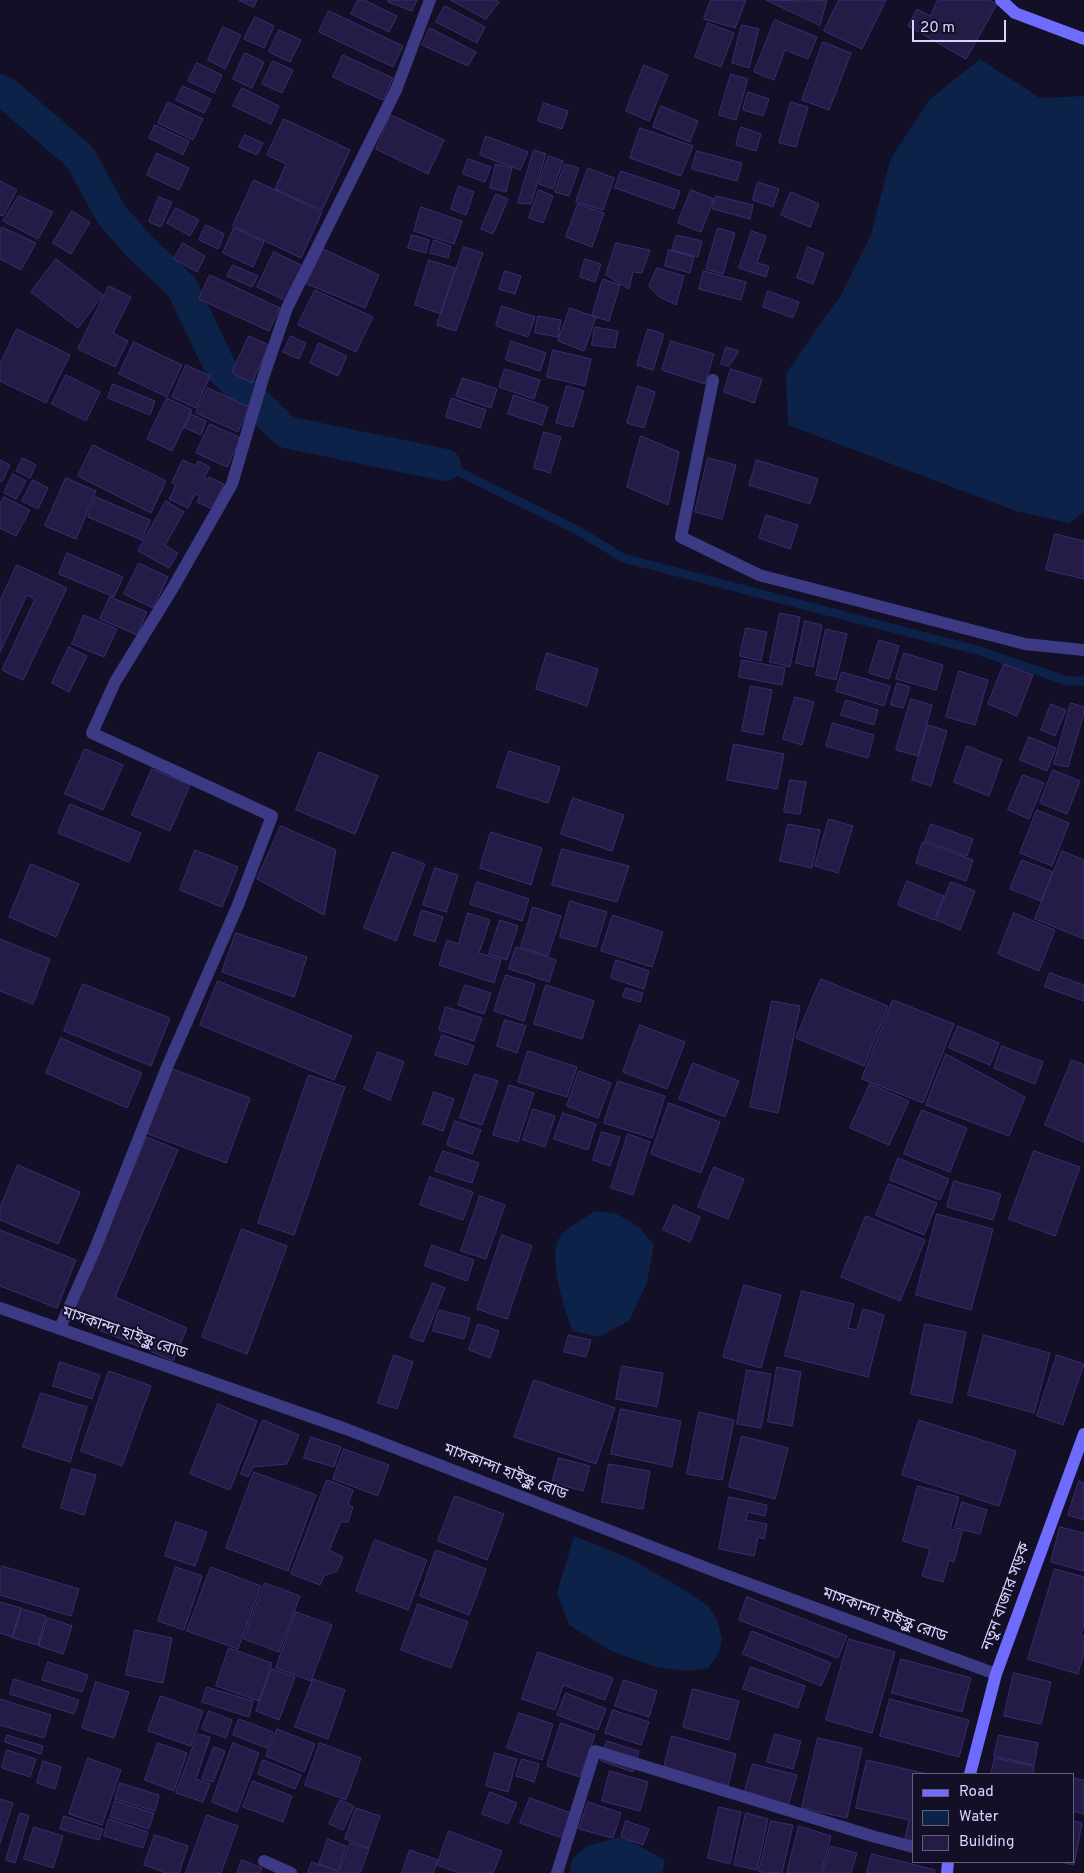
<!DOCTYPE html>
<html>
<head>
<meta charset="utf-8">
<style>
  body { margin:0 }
  #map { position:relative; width:1084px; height:1873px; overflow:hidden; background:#130f26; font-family:Overpass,sans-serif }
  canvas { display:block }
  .legend { position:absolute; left:912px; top:1773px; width:162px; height:90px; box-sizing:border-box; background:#130f26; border:1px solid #625e7d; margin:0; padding:6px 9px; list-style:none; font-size:15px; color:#d9d4ff }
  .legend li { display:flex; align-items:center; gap:10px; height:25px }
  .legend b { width:25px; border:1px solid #625e7d }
  .scale { position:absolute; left:912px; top:20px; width:94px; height:22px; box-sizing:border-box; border:2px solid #d9d4ff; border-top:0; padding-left:6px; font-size:15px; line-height:18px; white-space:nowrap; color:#d9d4ff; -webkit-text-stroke:4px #130f26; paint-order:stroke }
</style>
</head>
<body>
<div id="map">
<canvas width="1084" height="1873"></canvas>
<ul class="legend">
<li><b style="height:6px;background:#6f6bff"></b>Road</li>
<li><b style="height:14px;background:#0c2248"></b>Water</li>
<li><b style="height:14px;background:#241b47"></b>Building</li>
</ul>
<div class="scale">20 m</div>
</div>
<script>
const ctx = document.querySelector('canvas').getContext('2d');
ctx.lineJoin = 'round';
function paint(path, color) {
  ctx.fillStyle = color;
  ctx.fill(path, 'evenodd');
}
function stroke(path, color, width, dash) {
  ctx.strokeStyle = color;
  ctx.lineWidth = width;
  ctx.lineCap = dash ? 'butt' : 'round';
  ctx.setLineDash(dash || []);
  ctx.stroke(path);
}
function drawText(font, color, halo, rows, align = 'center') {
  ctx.font = font + ' Overpass,"Noto Sans Bengali",sans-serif';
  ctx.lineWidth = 4;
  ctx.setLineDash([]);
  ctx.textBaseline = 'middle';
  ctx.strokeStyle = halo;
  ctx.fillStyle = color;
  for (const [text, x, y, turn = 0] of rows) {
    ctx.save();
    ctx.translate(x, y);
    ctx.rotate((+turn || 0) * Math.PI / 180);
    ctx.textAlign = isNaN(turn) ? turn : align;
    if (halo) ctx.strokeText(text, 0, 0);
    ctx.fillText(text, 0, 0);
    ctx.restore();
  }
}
const water = new Path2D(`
  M980 59 1040 98 1084 96V512L1069 523 1016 511 788 425 786 374 824 318 839 299 871 235 890 160 929 100Z
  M595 1211 615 1213 639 1227 654 1245 647 1283 629 1321 599 1337 573 1331C565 1309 544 1252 563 1233 572 1225 585 1218 595 1211Z
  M574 1536 629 1558 688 1592 709 1607 717 1620 722 1639 719 1653 708 1668 686 1671 656 1667 611 1651 569 1625 557 1593Z
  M617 1838 629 1840 665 1860 662 1873H570L572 1859 587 1846Z`);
const stream = new Path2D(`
  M445 465 579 531 623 558 980 651 1067 681H1084`);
const canal = new Path2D(`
  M0 90 8 95 80 157 111 214 138 245 182 287 221 369 286 432 445 465`);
const building = new Path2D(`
  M239 0H257L254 7Z
  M358 0H364L397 16 389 32 351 14Z
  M389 0H417L412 11 388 2Z
  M451 0H495L499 2 486 19Z
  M711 0H746L735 28 704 19Z
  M766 0 807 1 827 0 820 25Z
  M839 0H886L862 49 824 31Z
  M938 0H990L997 4 966 59 908 26 917 9 930 16Z
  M445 6 485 27 477 43 436 22Z
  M329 11 403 46 393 67 319 32Z
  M255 17 274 26 264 48 244 39Z
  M775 20 817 37 808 59 785 50 774 80 754 72Z
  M708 23 734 33 721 67 695 57Z
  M742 25 759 29 749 68 732 63Z
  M223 27 241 35 225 69 208 60Z
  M430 28 476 52 468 66 422 45Z
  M279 30 301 40 290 62 269 52Z
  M823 42 851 53 829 110 802 100Z
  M245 53 264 62 252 88 233 79Z
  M343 55 393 78 383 100 333 77Z
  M273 61 293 70 282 93 262 84Z
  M197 63 222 75 214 93 188 81Z
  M644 65 668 75 649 121 626 111Z
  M731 74 748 79 736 120 719 115Z
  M183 86 211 99 204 113 176 100Z
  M242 88 279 106 271 124 233 106Z
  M748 92 769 99 763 116 743 110Z
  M168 102 203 119 193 140 158 123Z
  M791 102 808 107 796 147 779 143Z
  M544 103 568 111 562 129 538 121Z
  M661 106 698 121 690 142 653 127Z
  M391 115 444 140 428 174 376 149Z
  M284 119 350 150 322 210 275 189 286 164 267 155Z
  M155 125 189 141 183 155 149 138Z
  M741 127 761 134 756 151 736 145Z
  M640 128 693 146 681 176 630 158Z
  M245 135 263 143 257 155 239 147Z
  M486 136 528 152 520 170 480 155Z
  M534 150 546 154 531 204 518 203Z
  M697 151 742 163 737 181 692 169Z
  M157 153 189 168 179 190 147 175Z
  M549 156 563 161 553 189 539 184Z
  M468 159 491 167 485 182 463 174Z
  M496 164 512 168 506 192 490 188Z
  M565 164 579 168 569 196 555 192Z
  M588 168 614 178 603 210 576 202Z
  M621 171 680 191 674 209 615 188Z
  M254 180 322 212 301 258 233 226Z
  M0 181 17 190 3 216 0 215Z
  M758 182 779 189 773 207 753 200Z
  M459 186 474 192 466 215 451 209Z
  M539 190 553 196 543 223 529 218Z
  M691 190 714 199 701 232 678 223Z
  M791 192 819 204 810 227 781 215Z
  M496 194 508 199 493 234 481 229Z
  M19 196 53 212 38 239 3 221Z
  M716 196 753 205 750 219 713 209Z
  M159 197 172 202 161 227 149 222Z
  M578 204 604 213 592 247 566 237Z
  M421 207 462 221 454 244 414 231Z
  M176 208 199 220 190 236 167 223Z
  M72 211 90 222 71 254 53 243Z
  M206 225 224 234 218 249 199 240Z
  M2 227 36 243 21 270 0 259V229Z
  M234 228 264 242 253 267 223 253Z
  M718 228 735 233 723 274 706 269Z
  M752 231 766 236 757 263 769 266 766 277 739 268Z
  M412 235 429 240 426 253 408 248Z
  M677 235 702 241 698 257 672 250Z
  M434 240 451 246 448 258 430 253Z
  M183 243 205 256 197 272 174 259Z
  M616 243 650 250 642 273 633 272 629 289 606 275Z
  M464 247 483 253 456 331 437 325Z
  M808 247 824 253 813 284 797 278Z
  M323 249 379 275 365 308 307 284Z
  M669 250 694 257 690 273 665 266Z
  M274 252 303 266 286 301 257 287Z
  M56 259 103 295 78 328 31 292Z
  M585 259 601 264 595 282 580 277Z
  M429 260 455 268 441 314 415 305Z
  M233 265 258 276 252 287 227 276Z
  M657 268 684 276 676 305 658 296 649 286Z
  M505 271 521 276 515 294 499 289Z
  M704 271 746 282 741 300 699 289Z
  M210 275 280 308 269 331 199 299Z
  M603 279 620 285 609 321 592 316Z
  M109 286 131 297 113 333 128 341 115 367 78 349Z
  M315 290 373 317 356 352 298 325Z
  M768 291 799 302 793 318 763 307Z
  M502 306 535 317 528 337 496 326Z
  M570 308 596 317 584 351 558 341Z
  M538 316 561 320 558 337 535 333Z
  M595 327 618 331 615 348 592 345Z
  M17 329 70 355 46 403 0 381V364Z
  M648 329 664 334 653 370 637 365Z
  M249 336 269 345 252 383 232 373Z
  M291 336 306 343 299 359 283 352Z
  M511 341 546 353 540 371 506 360Z
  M671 341 714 354 705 384 662 370Z
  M134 342 182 365 167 397 119 374Z
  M319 343 347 356 338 376 310 363Z
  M726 347 739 351 729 366 721 364Z
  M553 350 591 359 585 386 547 377Z
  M186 365 210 376 196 408 172 397Z
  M505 369 540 380 534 399 499 387Z
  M731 369 762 379 754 403 724 392Z
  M66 375 100 392 86 421 52 404Z
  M463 378 497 389 491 408 456 396Z
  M113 384 155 401 150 415 108 398Z
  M567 386 584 391 573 427 556 423Z
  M638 386 655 392 644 428 627 423Z
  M208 388 249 407 238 432 196 413Z
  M514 395 548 407 542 425 508 414Z
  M167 398 192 410 172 451 147 439Z
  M452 398 486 410 480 428 446 417Z
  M191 414 206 421 201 435 185 428Z
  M210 424 241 438 227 467 196 453Z
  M544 432 561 437 550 473 534 468Z
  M641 436 679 452 668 505 627 487Z
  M93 445 166 481 151 513 78 476Z
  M23 458 36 465 30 478 16 471Z
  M708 458 736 465 722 519 695 512Z
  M0 460 10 465 2 482 0 481Z
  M183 460 196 466 198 461 210 467 204 478 208 479 209 477 224 484 212 509 197 502 200 496 195 494 188 508 169 499 176 485 172 483Z
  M757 460 818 479 810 504 749 485Z
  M13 474 26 481 16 499 4 493Z
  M66 478 96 491 76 539 45 526Z
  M33 480 48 488 38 509 22 501Z
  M4 497 30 510 16 536 0 528V505Z
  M96 497 150 520 142 540 88 517Z
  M166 501 184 512 165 545 178 553 169 568 138 551Z
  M766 515 798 525 790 549 759 538Z
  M1055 534 1084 541V579L1046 570Z
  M67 553 123 577 114 597 59 574Z
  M139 563 168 577 153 608 124 594Z
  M17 565 67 588 23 680 2 670 35 599 27 595 0 652V601Z
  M110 597 147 612 137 635 100 619Z
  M780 613 800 617 790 667 770 662Z
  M84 615 117 629 104 657 72 644Z
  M805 621 822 625 813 667 796 663Z
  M746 628 767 632 761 661 740 656Z
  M826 629 847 634 836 680 816 675Z
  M879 640 899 646 889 679 869 673Z
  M69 647 87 656 69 692 52 683Z
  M547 653 598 669 587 706 536 689Z
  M904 653 943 665 936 690 896 679Z
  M742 660 785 668 782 685 739 677Z
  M1004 664 1033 675 1017 716 988 704Z
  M959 671 988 680 975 725 946 717Z
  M842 672 890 686 884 706 836 691Z
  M897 683 910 687 903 708 891 705Z
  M751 686 772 690 763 735 742 731Z
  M795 697 814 702 802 745 783 739Z
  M911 699 932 705 918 756 896 750Z
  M846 700 878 710 874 725 841 715Z
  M1071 703 1084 707V713L1068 767 1054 764Z
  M1051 704 1066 710 1055 736 1041 730Z
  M833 723 874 735 868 758 826 746Z
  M928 725 947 731 931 786 912 780Z
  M1029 737 1056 748 1047 771 1020 760Z
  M734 744 784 754 777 789 727 780Z
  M967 746 1002 760 989 796 954 782Z
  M85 749 123 765 103 810 65 794Z
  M509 751 560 767 548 803 497 787Z
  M319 752 378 776 355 834 296 810Z
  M152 769 190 785 170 831 132 815Z
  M1053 770 1080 781 1067 814 1040 803Z
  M1023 775 1044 783 1029 819 1008 810Z
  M790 780 806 782 800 814 784 812Z
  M573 798 624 815 612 851 561 834Z
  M70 804 141 833 129 862 58 833Z
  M1037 810 1069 823 1052 866 1020 853Z
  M829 819 853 826 838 873 815 866Z
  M788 824 820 830 812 868 780 861Z
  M931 824 973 839 967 856 925 841Z
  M281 826 336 850 324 915 257 879Z
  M491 832 542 848 531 885 480 868Z
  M923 842 973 860 966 881 916 863Z
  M562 849 629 866 617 902 552 885Z
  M195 850 238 867 222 907 180 890Z
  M1062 851 1084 860V939L1035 919Z
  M393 852 425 864 396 941 364 928Z
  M1022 860 1053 872 1041 901 1010 889Z
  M31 864 79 884 56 937 9 917Z
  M435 868 458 875 446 912 423 905Z
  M907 881 944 896 934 920 898 905Z
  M477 882 529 899 522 921 470 904Z
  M951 882 975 891 960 930 936 920Z
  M570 901 607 912 596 947 560 937Z
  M533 907 561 916 548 956 521 947Z
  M422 910 443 917 435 942 414 935Z
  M468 913 490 920 479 953 501 960 494 983 439 965 447 940 458 944Z
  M1014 913 1055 930 1039 971 998 954Z
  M613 915 663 932 652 967 601 951Z
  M500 920 518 926 507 960 489 954Z
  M236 933 307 957 294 997 222 972Z
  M0 939 50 959 33 1004 0 991Z
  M516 947 556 960 549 982 509 969Z
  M616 960 649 971 644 989 611 978Z
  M1050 973 1084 985V1001L1045 987Z
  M506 975 535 984 524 1021 494 1011Z
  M821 979 888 1006 864 1066 796 1038Z
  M218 981 352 1036 334 1080 200 1025Z
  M83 984 170 1018 151 1066 64 1031Z
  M465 985 491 993 484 1014 458 1005Z
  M546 985 594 1001 582 1039 534 1024Z
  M626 988 643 993 640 1002 623 997Z
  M893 1000 954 1024 923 1103 862 1079Z
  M772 1001 800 1006 778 1113 750 1107Z
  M446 1007 482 1018 474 1041 439 1030Z
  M505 1020 526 1026 517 1053 497 1046Z
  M640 1025 685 1042 667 1089 623 1072Z
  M958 1026 999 1043 990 1065 949 1048Z
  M442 1035 474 1046 467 1065 435 1055Z
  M61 1038 142 1073 127 1108 46 1073Z
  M1002 1046 1043 1062 1035 1084 994 1068Z
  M528 1051 577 1067 567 1097 518 1082Z
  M378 1052 404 1062 390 1100 364 1089Z
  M946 1054 1025 1097 1009 1136 926 1105Z
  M1072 1060 1084 1065V1142L1045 1125Z
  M693 1063 739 1081 725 1117 679 1099Z
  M167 1067 250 1098 226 1163 143 1132Z
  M579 1071 611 1083 598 1118 567 1106Z
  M475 1074 498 1081 482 1125 460 1118Z
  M309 1075 345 1087 294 1235 258 1223Z
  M618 1081 665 1096 652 1138 604 1123Z
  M870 1084 909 1101 889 1145 850 1128Z
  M509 1085 534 1093 518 1142 493 1135Z
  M434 1092 454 1099 443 1131 423 1124Z
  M669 1103 720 1122 701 1173 651 1154Z
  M533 1109 555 1116 545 1147 523 1140Z
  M922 1110 967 1128 950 1172 904 1154Z
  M563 1113 596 1124 588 1150 554 1139Z
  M455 1121 481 1130 472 1154 447 1145Z
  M602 1132 620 1137 610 1166 593 1160Z
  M628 1134 650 1142 633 1195 611 1188Z
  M147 1137 178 1150 115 1297 187 1328 173 1361 71 1318Z
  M443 1151 479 1163 472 1183 435 1171Z
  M1034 1151 1080 1167 1055 1236 1009 1219Z
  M898 1158 949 1179 940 1200 890 1180Z
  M18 1165 80 1192 58 1244 0 1220V1208Z
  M714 1167 744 1179 728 1219 698 1207Z
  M430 1177 473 1192 463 1220 420 1205Z
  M954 1181 1001 1194 993 1220 947 1207Z
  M889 1184 937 1203 924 1235 876 1215Z
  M480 1196 505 1205 486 1259 461 1251Z
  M674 1205 700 1217 690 1242 663 1230Z
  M937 1214 993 1229 971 1310 916 1295Z
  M866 1216 925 1240 900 1301 841 1277Z
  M242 1229 287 1246 247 1354 202 1337Z
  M0 1230 76 1260 57 1308 0 1286Z
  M502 1235 532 1246 507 1319 477 1309Z
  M432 1245 474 1260 467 1281 425 1266Z
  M433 1283 445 1288 423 1342 410 1337Z
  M744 1285 781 1295 761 1368 723 1357Z
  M802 1291 854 1304 848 1328 857 1330 863 1309 884 1315 868 1377 785 1356Z
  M439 1310 470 1318 464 1339 433 1331Z
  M478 1324 499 1331 490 1358 469 1350Z
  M925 1324 966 1332 952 1403 911 1394Z
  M569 1335 591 1340 586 1357 564 1352Z
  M984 1335 1050 1353 1034 1413 968 1395Z
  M394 1355 413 1362 397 1409 378 1403Z
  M1057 1355 1084 1364 1063 1425 1037 1416Z
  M60 1362 100 1375 92 1399 53 1386Z
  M622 1366 663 1373 657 1407 616 1399Z
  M777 1367 801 1372 792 1426 768 1422Z
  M747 1370 771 1374 761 1428 737 1424Z
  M109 1371 151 1386 122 1466 81 1451Z
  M534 1380 615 1408 596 1464 514 1437Z
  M41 1393 87 1407 70 1462 23 1447Z
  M218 1404 257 1421 230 1490 190 1474Z
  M621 1409 681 1421 672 1467 611 1454Z
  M699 1412 734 1420 722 1480 687 1474Z
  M263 1420 299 1435 287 1464 253 1467 248 1477 241 1474Z
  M919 1420 1016 1451 999 1506 902 1475Z
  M742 1436 788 1448 775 1499 729 1487Z
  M311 1437 341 1447 334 1467 304 1458Z
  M344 1449 389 1465 378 1496 333 1479Z
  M559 1458 590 1466 583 1491 552 1483Z
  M609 1464 650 1471 643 1509 602 1502Z
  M72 1469 96 1475 84 1515 61 1508Z
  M254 1472 316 1495 288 1571 226 1548Z
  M327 1480 353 1490 348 1505 353 1507 348 1522H341L329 1550 343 1557 337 1571 324 1576 320 1585 291 1574Z
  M1079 1481 1084 1483V1520L1068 1515Z
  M918 1486 959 1497 950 1529 962 1532 954 1562 949 1560 943 1582 922 1576 930 1549 903 1541Z
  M455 1496 504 1514 487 1560 438 1541Z
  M729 1497 767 1505 765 1516 748 1512 746 1520 767 1524 764 1539 758 1537 754 1556 719 1549Z
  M962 1502 987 1510 980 1534 955 1528Z
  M176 1522 207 1532 195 1566 165 1556Z
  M1060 1527 1084 1533V1571L1051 1562Z
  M375 1540 427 1560 408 1610 356 1591Z
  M436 1550 486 1569 469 1615 420 1596Z
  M2 1566 79 1589 71 1616 0 1595V1574Z
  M176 1567 202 1576 184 1630 158 1621Z
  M211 1567 261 1586 238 1649 187 1631Z
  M1055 1569 1084 1577V1624L1081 1635 1084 1636V1652L1078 1674 1028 1659Z
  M265 1583 300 1596 279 1652 244 1639Z
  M747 1597 847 1636 838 1658 739 1620Z
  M0 1602 21 1608 12 1637 0 1633Z
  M418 1604 468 1622 451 1668 401 1650Z
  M22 1609 46 1616 38 1645 13 1638Z
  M296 1612 332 1625 311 1681 276 1668Z
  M48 1618 72 1626 63 1654 39 1646Z
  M135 1630 172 1638 163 1683 126 1675Z
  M752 1631 831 1663 821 1686 743 1654Z
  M849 1639 895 1652 872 1733 826 1720Z
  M229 1648 272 1663 259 1701 216 1686Z
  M538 1652 613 1678 605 1700 563 1685 555 1710 522 1699Z
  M901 1659 971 1678 962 1712 892 1693Z
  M48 1662 88 1675 82 1692 42 1680Z
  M751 1667 805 1686 798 1708 743 1689Z
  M272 1669 295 1677 279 1720 256 1711Z
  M1014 1673 1051 1682 1041 1724 1004 1716Z
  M14 1679 79 1700 74 1714 10 1694Z
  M313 1679 345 1690 328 1739 295 1727Z
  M624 1680 657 1691 649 1717 615 1706Z
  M96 1682 129 1692 114 1738 82 1728Z
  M207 1687 253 1701 249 1717 202 1702Z
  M693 1689 739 1701 729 1740 683 1727Z
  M566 1693 606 1709 598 1730 557 1715Z
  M161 1696 203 1711 191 1746 148 1731Z
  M0 1699 51 1715 44 1738 0 1725Z
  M890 1699 969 1720 959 1757 880 1736Z
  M613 1710 649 1722 641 1745 605 1733Z
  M209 1711 232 1720 226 1738 202 1729Z
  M519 1713 553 1724 542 1760 507 1748Z
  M239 1719 273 1732 267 1748 233 1735Z
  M561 1723 595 1735 580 1777 547 1766Z
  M277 1729 315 1744 304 1772 266 1756Z
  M198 1734 210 1737 196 1779 210 1784 203 1802 176 1793Z
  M775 1734 801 1741 793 1769 767 1762Z
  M7 1735 43 1746 41 1754 5 1742Z
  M999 1735 1038 1743 1034 1765 994 1756Z
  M672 1736 736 1754 728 1786 664 1768Z
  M818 1738 862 1748 847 1818 802 1808Z
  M607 1741 639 1751 633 1772 601 1761Z
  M158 1743 187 1753 174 1791 145 1780Z
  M233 1743 259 1753 237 1812 212 1802Z
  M320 1743 361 1758 346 1800 305 1785Z
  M214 1747 225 1751 213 1782 202 1779Z
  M7 1750 36 1759 30 1777 2 1768Z
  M495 1753 517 1759 508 1792 486 1786Z
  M88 1758 121 1770 102 1825 69 1814Z
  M995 1758 1034 1766 1033 1774H991Z
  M522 1759 539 1764 534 1782 516 1776Z
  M263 1760 301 1775 295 1789 258 1774Z
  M867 1760 927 1774H913V1841L905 1839 909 1820 856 1808Z
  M43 1761 61 1767 55 1789 37 1783Z
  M753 1764 797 1775 788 1806 744 1794Z
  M610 1771 648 1782 640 1811 602 1801Z
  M1073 1778 1084 1780V1814L1073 1811Z
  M253 1781 292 1796 283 1822 243 1807Z
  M120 1783 159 1795 155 1811 115 1799Z
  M490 1792 517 1803 508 1824 482 1814Z
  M530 1798 571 1813 562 1838 520 1823Z
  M0 1799 13 1803 0 1843Z
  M340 1800 354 1806 343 1830 329 1824Z
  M115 1801 154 1813 149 1829 110 1817Z
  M588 1802 621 1813 613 1838 579 1829Z
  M719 1807 741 1812 730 1864 708 1858Z
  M356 1808 380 1816 369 1848 345 1839Z
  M20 1813 29 1816 15 1863 6 1860Z
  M746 1813 768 1819 757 1870 734 1865Z
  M207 1815 238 1826 221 1873H186Z
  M64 1816 103 1829 99 1840 60 1829Z
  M109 1819 148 1832 143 1848 104 1836Z
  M626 1821 649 1829 643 1845 621 1837Z
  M771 1821 793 1825 782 1873 759 1872Z
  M1073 1821 1082 1823 1074 1865 1060 1862H1073Z
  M799 1826 831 1836 821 1873H787Z
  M34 1827 63 1836 53 1868 24 1859Z
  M449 1831 502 1851 493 1873H459L437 1865Z
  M155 1835 188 1846 179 1873H166L144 1865Z
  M328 1839 346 1846 338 1871 319 1864Z
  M350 1843 369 1849 360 1873H339Z
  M831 1846 857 1853 851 1873H823Z
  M410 1850 438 1860 433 1873H402Z
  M872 1854 935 1870 934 1873H867Z
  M242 1860 262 1868 260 1873H237Z
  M312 1862 337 1871 336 1873H308Z`);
const street = new Path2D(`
  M713 380 681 537 759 575 1025 644 1084 650
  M0 1308 346 1429 717 1572 996 1674
  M60 1328 95 1249 167 1067 238 905 272 816 92 733 115 682 174 586 232 484 263 378 287 308 396 90 430 0
  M264 1861 291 1873
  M557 1873 595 1751 872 1836 913 1847`);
const secondary = new Path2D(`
  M1001 0 1015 13 1084 39
  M970 1774 996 1674 1084 1434
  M947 1873 948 1862`);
const streetNames = [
  ["মাসকান্দা হাইস্কুল রোড",124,1334,19],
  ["মাসকান্দা হাইস্কুল রোড",505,1473,21],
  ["নতুন বাজার সড়ক",1007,1597,-70],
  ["মাসকান্দা হাইস্কুল রোড",884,1616,20]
];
paint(water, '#0c2248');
stroke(stream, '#0c2248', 9);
stroke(canal, '#0c2248', 32);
paint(building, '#241b47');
stroke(building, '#3b2d73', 1);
stroke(street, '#3d3a85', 12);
stroke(secondary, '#6f6bff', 12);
drawText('16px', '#d9d4ff', '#130f26', streetNames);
</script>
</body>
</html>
